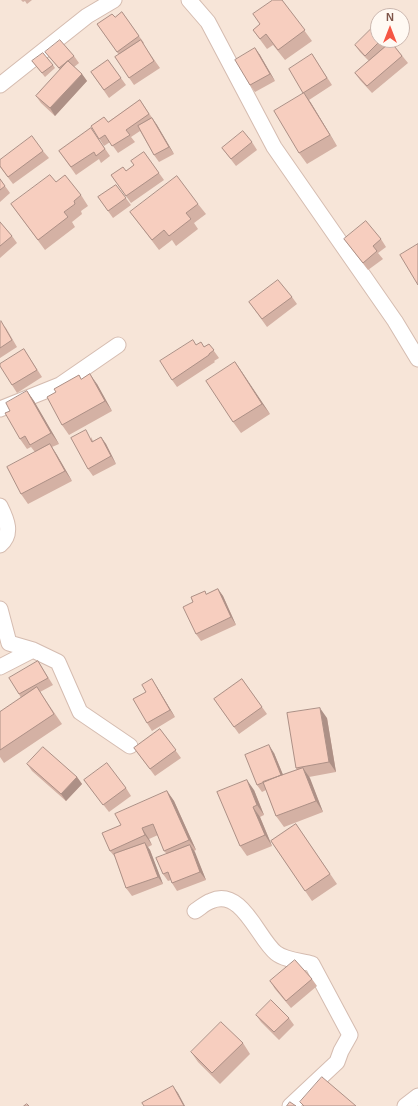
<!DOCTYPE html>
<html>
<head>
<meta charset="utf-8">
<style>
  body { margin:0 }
  #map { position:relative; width:418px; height:1106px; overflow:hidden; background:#fff4ea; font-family:Arial,sans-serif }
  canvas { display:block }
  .north { position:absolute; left:370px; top:8px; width:40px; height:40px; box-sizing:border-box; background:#fff9f3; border:1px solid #cbb7af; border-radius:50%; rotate:0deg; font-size:11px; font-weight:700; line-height:16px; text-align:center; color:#7e5549 }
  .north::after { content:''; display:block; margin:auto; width:14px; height:18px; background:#f55543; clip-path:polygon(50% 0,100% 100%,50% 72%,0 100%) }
</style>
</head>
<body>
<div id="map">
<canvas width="418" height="1106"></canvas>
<div class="north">N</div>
</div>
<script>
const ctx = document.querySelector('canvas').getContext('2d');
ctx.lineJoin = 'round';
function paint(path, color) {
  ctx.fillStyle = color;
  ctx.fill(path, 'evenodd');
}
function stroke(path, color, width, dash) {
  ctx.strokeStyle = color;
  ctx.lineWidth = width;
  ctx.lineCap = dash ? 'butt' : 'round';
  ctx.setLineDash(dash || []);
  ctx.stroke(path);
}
const residential = new Path2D(`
  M0 0H418V1106H0ZM378 16H402V40H378Z`);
const minor = new Path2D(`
  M189 0 208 22 274 147 395 321 418 359
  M0 85 87 16 114 0
  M0 409 60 385 118 345
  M0 506C7 520 13 534 0 545
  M0 609 9 643 33 650 58 662 80 712 130 746
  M0 667 33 650
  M195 911C200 908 205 903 211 901 242 887 258 939 276 953 285 960 301 961 312 964L350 1035 341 1051 337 1062 290 1106
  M405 1106 418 1096`);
const wall = new Path2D(`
  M21 0H32L27 4 25 1 23 2Z
  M282 0 312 41 285 60 273 45 267 49 253 30 260 24Z
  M122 12 144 43 143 44 160 68 134 85 115 57 119 55 97 24 115 17Z
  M378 40H394L391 42 408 63 372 93 360 80 355 73 369 61 360 52 355 45Z
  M255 48 260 55 275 81 255 92 250 85Z
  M45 52 74 56 79 63 74 67 82 74 87 81 55 116 41 103 36 96 60 70Z
  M312 54 332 85 309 100 303 93Z
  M108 60 126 85 109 98 91 72Z
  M32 61 53 65 55 68 45 77Z
  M304 93 311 103 337 146 307 164 299 153Z
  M140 100 157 125 174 154 159 162 154 155 140 131 131 137 135 142 118 153 110 142 104 146 91 126 108 122Z
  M91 128 110 156 101 163 99 159 76 175 59 151Z
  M252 142 257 150 236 166 222 148Z
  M43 151 49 158 13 184 0 167Z
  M144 152 164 180 131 203 111 175 126 171 134 165Z
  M0 179 10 193 0 202Z
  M56 182 81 195 88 206 81 211 82 214 72 222 75 227 45 250 11 204Z
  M116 185 131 205 113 218 98 197Z
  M198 204 206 214 194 223 198 229 176 246 172 240 159 250 130 212Z
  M0 222 12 236 17 243 0 258Z
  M344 239H381L386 247 378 253 383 259 368 270Z
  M292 297 297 304 267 327 249 302Z
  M0 322 6 328 17 347 0 358Z
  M209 344 219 358 214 361 215 362 177 387 172 380 196 345 204 347Z
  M24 349 42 377 17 393 12 385Z
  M235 362 270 414 241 433 233 422Z
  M79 375 81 379 97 384 112 411 69 435 62 425 56 392Z
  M27 391 34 401 59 444 52 447 57 455 72 481 28 504 21 494 35 452 31 447 27 449 20 439 10 411Z
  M91 437 93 441 101 437 106 444 116 464 93 476 88 469Z
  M218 589 223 596 236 625 201 641 196 634 193 602 207 594Z
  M38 661 53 685 40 692 62 724 4 763 0 757V712L21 698 19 694Z
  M242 679 267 714 239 734 214 699Z
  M157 687 175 717 152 731 147 723Z
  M327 718 336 772 309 777 323 812 284 827 276 816 266 790 262 792 257 785 274 753 283 775 297 770 296 768Z
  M160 729 181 758 155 776 134 748Z
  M27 764 77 777 82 784 66 801 32 771Z
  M84 780 126 788 131 796 109 812Z
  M254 790 264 815 260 817 272 846 247 856 240 846Z
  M167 791 174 801 196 850 194 851 206 880 177 891 172 883 171 880 168 881 163 874 167 854 164 851 158 835 149 839 152 845 148 847 150 850 163 884 132 896 126 888 115 857 110 851 121 825Z
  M296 824 337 884 312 901 271 841Z
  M312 979 317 986 291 1008 275 989 270 981Z
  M256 1015 289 1018 294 1025 279 1040 261 1022Z
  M243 1043 250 1054 220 1084 198 1062 191 1052Z`);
const shadedWall = new Path2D(`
  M255 48 260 55 275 81 270 74Z
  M82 74 87 81 55 116 50 108Z
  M304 93 311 103 337 146 330 135Z
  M152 118 157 125 174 154 169 147Z
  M235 362 242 372 270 414 262 404Z
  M90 374 97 384 112 411 105 401Z
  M27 391 34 401 59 444 51 433Z
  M101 437 106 444 116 464 111 456Z
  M50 444 57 455 72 481 65 471Z
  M218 589 223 596 236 625 231 617Z
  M152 679 157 687 175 717 170 710Z
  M320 708 327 718 336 772 329 762Z
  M269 745 274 753 286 782 281 775Z
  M303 768 310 778 323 812 316 801Z
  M77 777 82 784 66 801 61 794Z
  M247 780 254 790 264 815 257 805Z
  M167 791 174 801 196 850 189 840Z
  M253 807 260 817 272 846 265 835Z
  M142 828 149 839 152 845 145 835Z
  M145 843 150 850 163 884 158 877Z
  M190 845 195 852 206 880 200 872Z
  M173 1086 178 1093 185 1106H184Z`);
const building = new Path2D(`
  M273 0H282L305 30 278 50 266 34 260 39 253 30 260 24 253 14Z
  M122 12 139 36 117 52 97 24 112 14 115 17Z
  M378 22V40H381L365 56 355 45Z
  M60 40 74 56 59 68 45 52Z
  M141 40 154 61 129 78 115 57Z
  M391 42 402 56 367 86 355 73Z
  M255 48 270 74 250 85 235 60Z
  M43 53 53 65 42 73 32 61Z
  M312 54 327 78 303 93 289 69Z
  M108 60 121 78 104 90 91 72Z
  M68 61 82 74 50 108 36 96Z
  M304 93 330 135 299 153 274 111Z
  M140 100 149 114 126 130 130 135 112 146 105 135 99 139 91 126 104 117 108 122Z
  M152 118 169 147 154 155 138 126Z
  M91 128 105 149 96 156 94 152 71 167 59 151Z
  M243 131 252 142 231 159 222 148Z
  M32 136 43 151 8 177 0 166V160Z
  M144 152 159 173 126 196 111 175 123 167 126 171 134 165 131 161Z
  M50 175 56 182 65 175 81 195 74 201 75 204 64 212 68 217 38 240 11 204Z
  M177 176 198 204 186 213 191 219 169 236 164 230 152 240 130 212Z
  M0 179 5 186 0 190Z
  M116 185 126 198 108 211 98 197Z
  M366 221 381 239 373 246 377 251 363 263 344 239Z
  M0 222 12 236 0 246Z
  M418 244V285L400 255Z
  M278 280 292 297 262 319 249 302Z
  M1 321 12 340 0 348V322Z
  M193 340 196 345 201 342 204 347 209 344 214 350 209 354V355L172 380 160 361Z
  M24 349 37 370 12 385 0 366V364Z
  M235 362 262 404 233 422 206 381Z
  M90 374 105 401 62 425 47 397 56 392 54 389 79 375 81 379Z
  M27 391 51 433 30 445 25 436 20 439 5 413 10 411 6 403Z
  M86 430 92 442 101 437 111 456 88 469 71 438Z
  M50 444 65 471 21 494 7 467Z
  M218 589 231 617 196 634 183 607 193 602 191 597 205 591 206 594Z
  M38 661 48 678 19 694 9 678Z
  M152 679 170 710 147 723 133 699 146 692 142 685Z
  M242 679 262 707 234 727 214 699Z
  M37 687 54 714 0 750V712Z
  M320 708 329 762 296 768 287 713Z
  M160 729 176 750 150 769 134 748Z
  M269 745 281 775 257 785 245 755Z
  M43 747 77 777 61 794 27 764Z
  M107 763 126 788 103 805 84 780Z
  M303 768 316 801 276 816 263 782Z
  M247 780 257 805 253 807 265 835 240 846 217 792Z
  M167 791 189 840 164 851 153 824 142 828 145 835 110 851 102 833 121 825 115 814Z
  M296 824 330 874 305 891 271 841Z
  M145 843 158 877 126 888 114 854Z
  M190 845 200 872 172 883 168 872 163 874 156 858Z
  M295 960 312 979 286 1001 270 981Z
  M271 1000 289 1018 274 1032 256 1015Z
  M221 1022 243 1043 212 1073 191 1052Z
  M322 1077 356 1106H304L300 1102Z
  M173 1086 184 1106H144L142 1103Z
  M290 1102 296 1106H287Z
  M27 1104 29 1106H24Z`);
paint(residential, '#f7e5d8');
stroke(minor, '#d5bcb0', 17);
stroke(minor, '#fff', 15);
paint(wall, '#d4b1a4');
paint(shadedWall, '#ad9086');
paint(building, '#f7cebf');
stroke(building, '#ad9086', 1);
</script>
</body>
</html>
